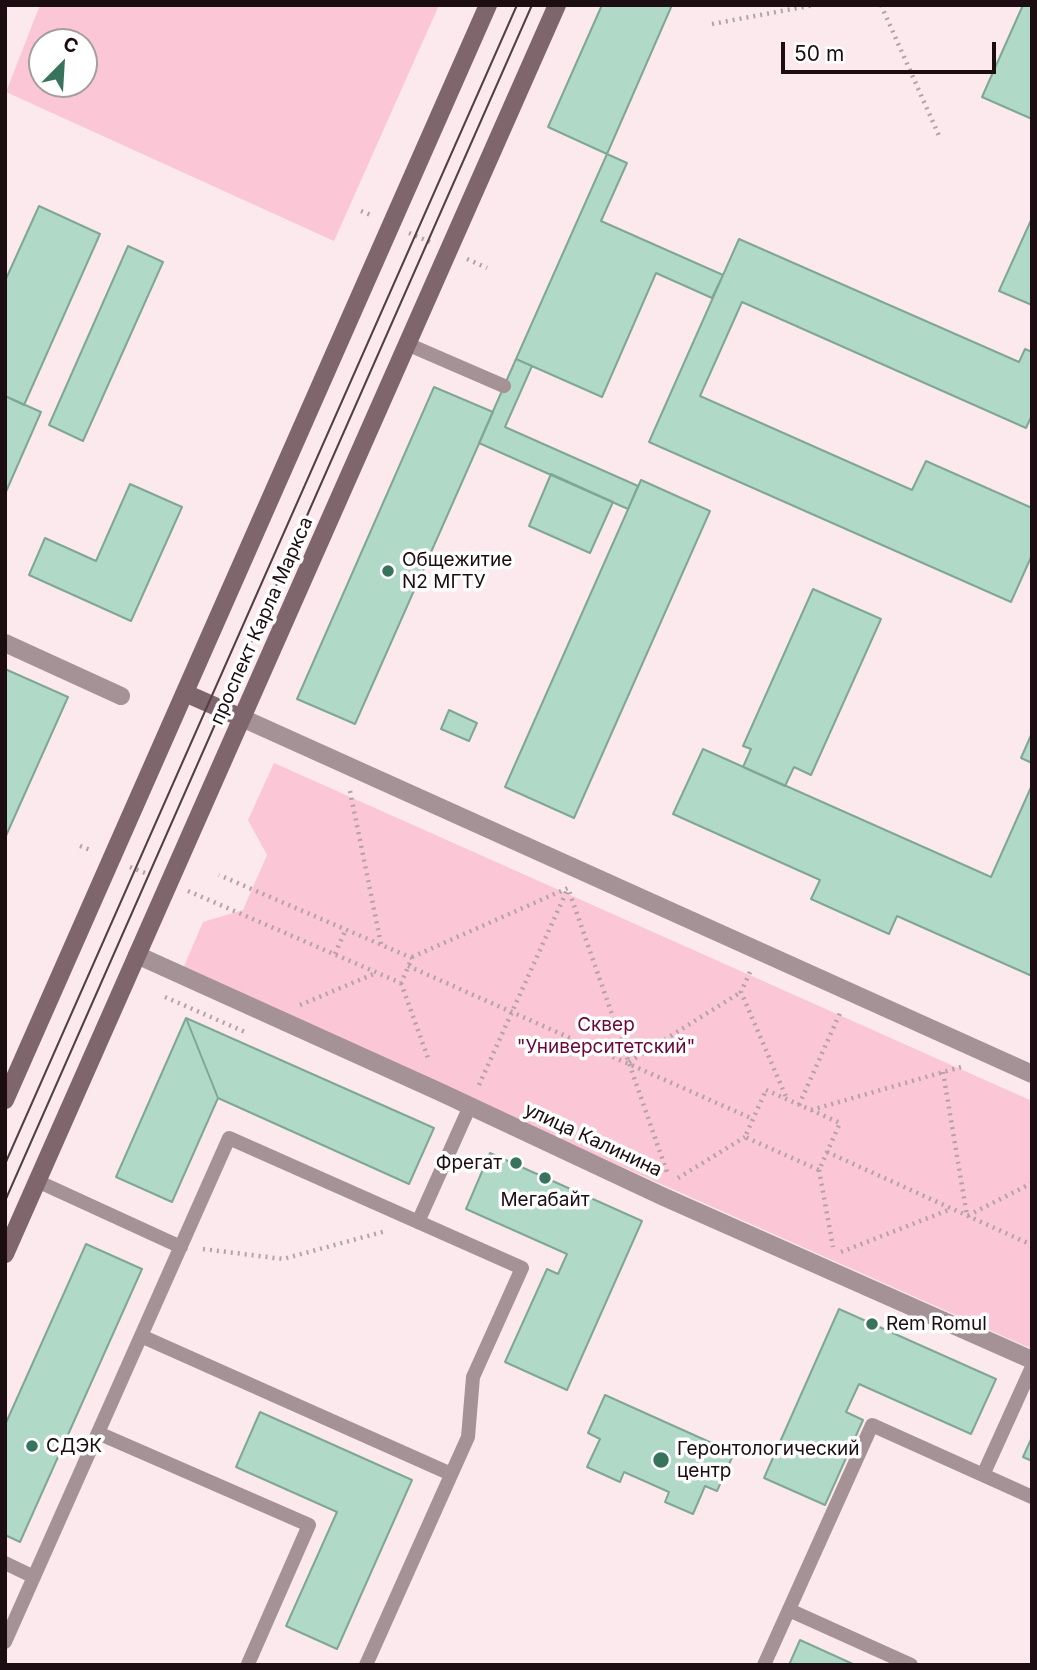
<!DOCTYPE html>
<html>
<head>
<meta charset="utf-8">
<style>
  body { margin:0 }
  #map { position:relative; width:1037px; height:1670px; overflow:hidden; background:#fbe9ee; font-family:Inter,sans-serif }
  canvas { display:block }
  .frame { position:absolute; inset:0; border:7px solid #1b0d12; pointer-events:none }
  .north { position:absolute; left:28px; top:28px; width:70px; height:70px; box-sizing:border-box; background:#fff; border:2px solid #a49ea0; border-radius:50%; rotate:24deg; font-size:19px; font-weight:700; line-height:28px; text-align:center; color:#1b0d12 }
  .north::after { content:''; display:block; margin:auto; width:24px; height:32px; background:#38735d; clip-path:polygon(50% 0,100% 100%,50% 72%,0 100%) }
  .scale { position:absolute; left:781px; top:42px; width:215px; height:32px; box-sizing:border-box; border:4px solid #1b0d12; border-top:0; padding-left:9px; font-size:21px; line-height:24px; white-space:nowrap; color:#1b0d12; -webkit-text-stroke:5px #fff; paint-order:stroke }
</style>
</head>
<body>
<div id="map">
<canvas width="1037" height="1670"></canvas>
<div class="frame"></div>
<div class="north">С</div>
<div class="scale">50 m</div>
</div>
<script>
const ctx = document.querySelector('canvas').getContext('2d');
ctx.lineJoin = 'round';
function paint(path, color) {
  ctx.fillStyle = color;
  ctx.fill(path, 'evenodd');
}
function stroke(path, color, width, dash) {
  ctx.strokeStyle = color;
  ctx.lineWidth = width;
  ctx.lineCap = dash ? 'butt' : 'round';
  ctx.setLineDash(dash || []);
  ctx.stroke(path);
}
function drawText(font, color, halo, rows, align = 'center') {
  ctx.font = font + ' Inter,sans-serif';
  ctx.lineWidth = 7;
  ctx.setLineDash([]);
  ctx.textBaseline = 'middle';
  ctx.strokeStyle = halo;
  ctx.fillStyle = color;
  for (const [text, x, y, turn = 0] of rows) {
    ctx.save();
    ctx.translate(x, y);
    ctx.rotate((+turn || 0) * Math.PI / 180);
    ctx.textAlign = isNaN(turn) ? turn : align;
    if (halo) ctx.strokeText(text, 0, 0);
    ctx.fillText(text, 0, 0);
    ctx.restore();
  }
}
const green = new Path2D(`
  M40 5H439L334 241 6 92ZM42 42H84V84H42Z
  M274 763 1032 1101V1349L182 971 203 922 243 910 267 855 248 820Z`);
const building = new Path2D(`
  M602 5H672L607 154 548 127Z
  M1023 5H1032V119L982 97Z
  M607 154 627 163 601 221 723 275 712 298 656 273 602 397 516 359Z
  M39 206 100 234 24 405 5 396V281Z
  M1032 218V305L999 291Z
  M739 239 1019 362 1025 349 1032 352V415L1026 428 742 302 700 396 912 490 926 461 1032 508V555L1011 602 649 442Z
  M128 246 163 262 83 441 49 425Z
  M516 359 532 366 505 427 638 486 628 509 479 443Z
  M434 387 493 412 355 724 297 699Z
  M5 396 41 412 5 494Z
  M551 474 613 502 590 553 529 526Z
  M641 480 710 511 574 818 505 787Z
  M130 484 182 507 131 621 29 575 45 538 96 561Z
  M813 589 881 619 811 775 794 767 785 786 743 767 751 749 743 746Z
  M5 669 68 697 5 838Z
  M449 710 477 723 469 741 441 729Z
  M1032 733V763L1021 758Z
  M703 749 991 877 1032 785V976L897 916 889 934 811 899 820 880 673 814Z
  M186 1018 218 1098 172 1202 116 1177Z
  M186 1018 434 1128 409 1184 218 1098Z
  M490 1153 642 1221 567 1390 505 1362 547 1269 558 1274 567 1254 466 1209Z
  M86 1244 142 1269 20 1542 5 1535V1425Z
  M839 1309 996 1379 971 1434 859 1384 846 1412 863 1420 825 1505 764 1478Z
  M605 1395 734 1453 717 1491 705 1486 693 1514 665 1502 669 1492 624 1472 620 1482 587 1467 600 1439 588 1433Z
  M260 1412 412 1480 337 1649 286 1626 337 1512 236 1467Z
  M1032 1437V1461L1023 1457Z
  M800 1640 855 1665H789Z`);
const path = new Path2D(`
  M881 5 940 138
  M712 24 814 5
  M361 211 373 216
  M409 233 430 242
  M467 259 487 268
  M350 791 381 944
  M80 846 93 851
  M130 867 148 874
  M188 891 401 983 412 958 219 875
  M335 954 346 929
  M412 957 568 888 668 1175
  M408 966 753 1119
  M750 972 741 992 787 1099
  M401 983 429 1061
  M165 997 245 1032
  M300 1005 376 973
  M629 1062 741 992
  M943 1072 967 1216 1032 1183
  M479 1085 568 888
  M766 1090 840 1123 819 1170 745 1137Z
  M799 1105 840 1013
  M811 1110 961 1067
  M827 1152 1032 1245
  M819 1170 833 1247
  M678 1178 745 1137
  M203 1249 283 1259 386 1231
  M841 1252 951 1209`);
const lane = new Path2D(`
  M407 344 504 386
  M37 1181 181 1247
  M418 1222 470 1106
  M141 1336 451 1474
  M98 1433 309 1525 248 1664
  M983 1475 1032 1367
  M5 1563 34 1577
  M789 1610 911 1665
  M5 1642 229 1138 522 1268 473 1377 468 1437 366 1665
  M764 1665 872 1425 1032 1497`);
const street = new Path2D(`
  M5 643 121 696
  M242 718 1032 1074
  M137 955 440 1092 664 1197 1032 1360`);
const secondary = new Path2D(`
  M185 693 242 718
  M5 1100 488 5
  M5 1254 557 5`);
const tram = new Path2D(`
  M5 1164 517 5
  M5 1201 532 5`);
const markers = [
  [388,571,7,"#38735d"],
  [516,1163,7,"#38735d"],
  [545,1178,7,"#38735d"],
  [872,1324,7,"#38735d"],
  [32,1446,7,"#38735d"],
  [661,1460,9,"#38735d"]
];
const poiNames = [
  ["Общежитие",402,560],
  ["N2 МГТУ",402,582],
  ["Фрегат",502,1163,"right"],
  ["Мегабайт",545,1200,"center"],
  ["Rem Romul",886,1324],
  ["СДЭК",46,1446],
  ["Геронтологический",677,1449],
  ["центр",677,1471]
];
const streetNames = [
  ["проспект Карла Маркса",262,621,-66],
  ["улица Калинина",593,1140,25]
];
const parkNames = [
  ["Сквер",606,1025],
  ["\"Университетский\"",606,1047]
];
paint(green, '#fbc6d6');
paint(building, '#b0d9c7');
stroke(building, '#80a796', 2);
stroke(path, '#b3a2a7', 4.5, [2, 5]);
stroke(lane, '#a49297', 14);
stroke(street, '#a49297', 18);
stroke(secondary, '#7f666d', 18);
stroke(tram, '#504146', 2);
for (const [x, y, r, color] of markers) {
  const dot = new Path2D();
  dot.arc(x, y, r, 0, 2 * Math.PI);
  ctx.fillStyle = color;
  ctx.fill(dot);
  stroke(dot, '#fff', 2.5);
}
drawText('19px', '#1b0d12', '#fff', poiNames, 'left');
drawText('19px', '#1b0d12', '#fff', streetNames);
drawText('19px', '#6a0638', '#fff', parkNames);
</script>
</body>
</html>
